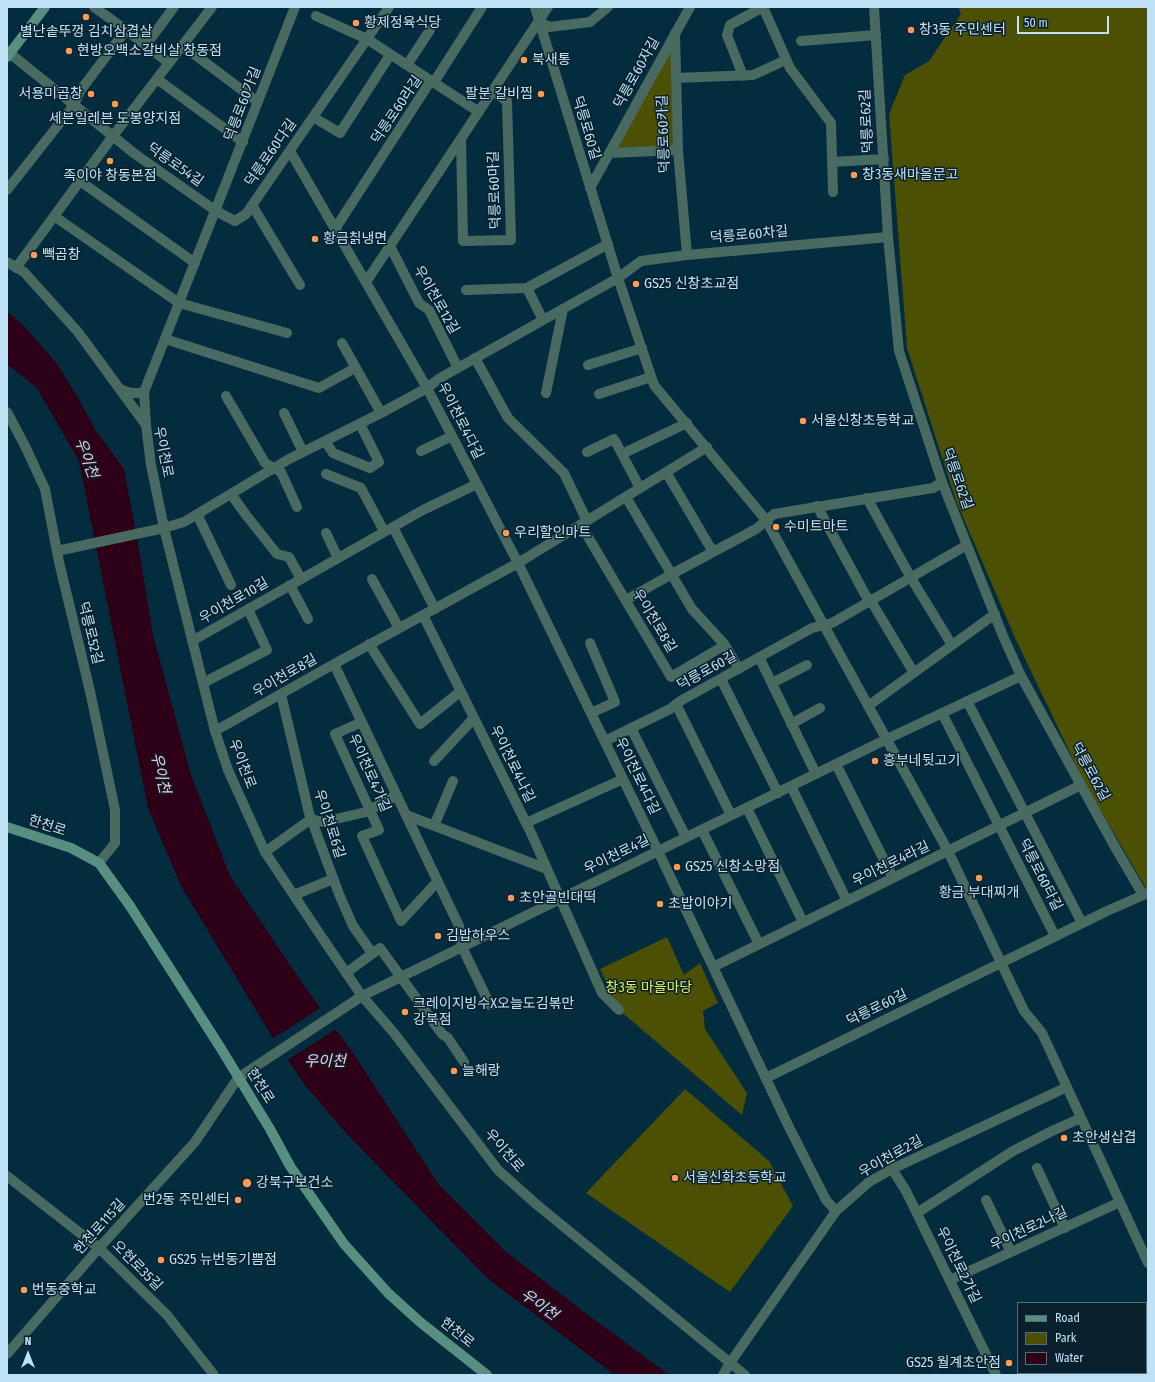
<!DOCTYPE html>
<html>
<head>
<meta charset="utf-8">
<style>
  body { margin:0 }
  #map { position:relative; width:1155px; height:1382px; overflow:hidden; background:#032c3f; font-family:"Fira Sans Condensed",sans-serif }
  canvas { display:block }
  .frame { position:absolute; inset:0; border:8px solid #bfe1f6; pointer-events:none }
  .legend { position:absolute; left:1017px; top:1302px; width:130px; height:72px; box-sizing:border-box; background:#0a212d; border:1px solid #526e7d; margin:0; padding:5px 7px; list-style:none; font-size:12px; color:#bfe1f6 }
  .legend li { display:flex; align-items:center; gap:8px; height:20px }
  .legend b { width:20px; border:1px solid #526e7d }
  .north { position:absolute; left:8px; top:1334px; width:40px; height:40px; -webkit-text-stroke:3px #0a212d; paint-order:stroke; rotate:0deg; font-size:11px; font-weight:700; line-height:16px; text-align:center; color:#bfe1f6 }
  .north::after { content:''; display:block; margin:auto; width:14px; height:18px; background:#bfe1f6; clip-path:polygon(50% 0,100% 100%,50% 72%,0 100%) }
  .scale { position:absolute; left:1017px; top:16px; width:92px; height:18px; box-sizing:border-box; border:2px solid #bfe1f6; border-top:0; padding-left:5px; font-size:12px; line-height:14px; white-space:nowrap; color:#bfe1f6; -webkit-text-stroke:3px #0a212d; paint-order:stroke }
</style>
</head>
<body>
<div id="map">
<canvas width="1155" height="1382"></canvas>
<div class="frame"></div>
<ul class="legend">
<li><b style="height:5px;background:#588f80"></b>Road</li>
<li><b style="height:11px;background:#4b5005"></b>Park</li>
<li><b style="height:11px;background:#2e0017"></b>Water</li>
</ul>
<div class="north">N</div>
<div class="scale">50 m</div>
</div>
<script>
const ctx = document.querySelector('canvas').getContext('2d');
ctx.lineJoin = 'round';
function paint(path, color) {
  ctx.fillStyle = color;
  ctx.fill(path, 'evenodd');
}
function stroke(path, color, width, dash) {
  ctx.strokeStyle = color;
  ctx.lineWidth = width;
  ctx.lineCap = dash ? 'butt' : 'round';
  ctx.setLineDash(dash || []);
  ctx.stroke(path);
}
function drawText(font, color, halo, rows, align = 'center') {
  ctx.font = font + ' "Fira Sans Condensed","Noto Sans KR",sans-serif';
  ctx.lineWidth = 3;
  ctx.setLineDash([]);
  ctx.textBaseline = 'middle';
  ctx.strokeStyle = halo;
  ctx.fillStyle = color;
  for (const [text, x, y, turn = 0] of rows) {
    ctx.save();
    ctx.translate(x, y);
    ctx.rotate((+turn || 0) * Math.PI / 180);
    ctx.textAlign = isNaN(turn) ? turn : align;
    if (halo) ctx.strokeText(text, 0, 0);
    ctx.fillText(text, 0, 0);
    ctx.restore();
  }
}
const green = new Path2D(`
  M958 7H1148V892L1084 782 1016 640 956 501 907 348 889 114 905 75 929 61 961 14Z
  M673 40 676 148 613 151Z
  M667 937 684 975 700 963 718 1003 703 1011 705 1029 747 1093 742 1115 619 1010 600 969Z
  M685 1089 769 1161 793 1206 730 1292 586 1193Z`);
const water = new Path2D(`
  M7 311 25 327 57 364 78 398 96 431 124 469 138 544 153 635 191 775 230 876 305 987 353 1053 439 1185 506 1252 580 1309 669 1375H615L487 1278 345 1132 305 1085 271 1035 181 886 148 808 79 461 37 388 7 364Z`);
const pier = new Path2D(`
  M322 1007 338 1028 286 1061 272 1039Z`);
const minor = new Path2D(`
  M94 7 126 30 169 63
  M535 7 618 278 654 385 766 520 948 851 1024 1011 1042 1033 1148 1263
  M763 7 790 68 831 123 833 192
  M874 7 888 237 899 351 942 482 1003 636 1021 676 1115 847 1143 895
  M316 16 367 39 479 112
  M539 21 549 27 590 22 608 7
  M675 33 678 150 687 255
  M801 41 876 35
  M146 45 174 7
  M182 45 258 102
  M7 51 135 154 216 211 235 221 246 214 389 7
  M407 65 430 30
  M743 76 727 35 730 25 763 7
  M676 78 753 75 786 60
  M157 79 243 142
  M313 117 340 133 390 55
  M461 139 463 241 511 240 507 101 492 91
  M290 151 427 388 452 436 518 563 658 851 788 1125 826 1200 836 1211
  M610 153 678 150
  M832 162 884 159
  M80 181 195 263
  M590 188 690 7
  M7 190 74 105 80 91 126 30
  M252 205 300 285
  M54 216 179 303 287 333
  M335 229 428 85 436 79 482 7
  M390 246 419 303 429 310 458 368
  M16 268 113 136 212 7
  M366 282 548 7
  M527 288 543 320
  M466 290 527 288 608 244
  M165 339 319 388 355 368
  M342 343 381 413
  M475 358 508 418 564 473 587 521
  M588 365 642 348
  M120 389C129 393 134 394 144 392
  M546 393 563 309
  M599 394 651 377
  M226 396 265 463 281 472 297 507
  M7 412 25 446 45 489 59 562 90 691 115 810V843L99 863
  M284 413 303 452
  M146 425 144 392 295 7
  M325 441 333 453 370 468 379 462 360 424
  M421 451 452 436
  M587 452 614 439 640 488
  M622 454 687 423
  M666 472 713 552
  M326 474 361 488 384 531
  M231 494 246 515 277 554 289 557 301 579
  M626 497 692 609 725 645 739 669
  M867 498 911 578 952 645
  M817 506 866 596 871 601 914 673
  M197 514 231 585
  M581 525 671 677 725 645
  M393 527 435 609
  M326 533 338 558
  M57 551 164 528 184 522 289 459 381 413 427 388 440 378 618 278 641 261 687 255 888 237
  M372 579 399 628
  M290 585 308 619
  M626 600 672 574 756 529 774 514 933 488 942 482
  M423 615 532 835 602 993 619 1010
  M192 641 423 510 477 484
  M590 643 615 702 591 713
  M369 644 420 724 461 691
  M759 657 816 774
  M334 664 459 926 462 947 490 1005
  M721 679 778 793
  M203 683 267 650 248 609
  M772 683 807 665
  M281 694 309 813 339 894 353 926 372 953
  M967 701 1082 923
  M676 704 731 815
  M868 706 995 614
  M942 713 1055 936
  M362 722 335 734 379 830 362 836 401 921 437 882
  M791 724 820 708
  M631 728 686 837
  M215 731 334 664 518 563 707 447
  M605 741 670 709 682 700 812 628 832 623 967 545
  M434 761 474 718
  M836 764 893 878
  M791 786 847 901
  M747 808 803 922
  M406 815 547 869
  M526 823 623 779
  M434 826 453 781
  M702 830 759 944
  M265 852 311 819 323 822 366 812 397 795
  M294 895 333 879
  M713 967 1081 785
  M346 973 380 948 442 1034 448 1038 464 1062
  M362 996 887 739 1021 676
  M766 1078 1107 911 1148 893
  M1037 1168 1065 1228
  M892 1169 906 1191 996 1375
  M7 1176 99 1248 167 1315 214 1375
  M986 1200 1011 1252
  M917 1213 1013 1151 1052 1131 1081 1118
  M950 1280 1120 1202
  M730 1363 836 1211 869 1182 892 1169 1067 1087`);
const tertiary = new Path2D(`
  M7 262 24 272 78 332 146 425 151 465 164 528 215 731 228 770 265 852 323 939 362 996 394 1033 498 1170 536 1204 745 1375
  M7 1354 99 1248 195 1142 238 1078 362 996
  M723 1375 730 1363`);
const secondary = new Path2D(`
  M7 57 45 7
  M7 827 71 848 99 863 130 906 220 1047 270 1129 290 1166 344 1244 388 1293 420 1322 487 1375`);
const markers = [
  [86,17,4,"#fd9c56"],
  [356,23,4,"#fd9c56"],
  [911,30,4,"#fd9c56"],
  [69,51,4,"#fd9c56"],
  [524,60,4,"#fd9c56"],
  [91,94,4,"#fd9c56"],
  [541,94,4,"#fd9c56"],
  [115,104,4,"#fd9c56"],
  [110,161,4,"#fd9c56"],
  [854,175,4,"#fd9c56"],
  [315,239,4,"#fd9c56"],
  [34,255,4,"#fd9c56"],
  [636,284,4,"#fd9c56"],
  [803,421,4,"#fd9c56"],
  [776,527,4,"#fd9c56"],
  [506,533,4,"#fd9c56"],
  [875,761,4,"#fd9c56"],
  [677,867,4,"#fd9c56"],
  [979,878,4,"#fd9c56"],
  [511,898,4,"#fd9c56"],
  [660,904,4,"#fd9c56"],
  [438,936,4,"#fd9c56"],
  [405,1012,4,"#fd9c56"],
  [454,1071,4,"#fd9c56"],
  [1064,1138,4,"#fd9c56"],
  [675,1178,4,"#fd9c56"],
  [247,1183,5,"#fd9c56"],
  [238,1200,4,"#fd9c56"],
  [161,1260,4,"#fd9c56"],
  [24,1290,4,"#fd9c56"],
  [1009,1363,4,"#fd9c56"]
];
const poiNames = [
  ["황제정육식당",364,23],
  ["창3동 주민센터",919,30],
  ["별난솥뚜껑 김치삼겹살",86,32,"center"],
  ["현방오백소갈비살 창동점",77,51],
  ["북새통",532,60],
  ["서용미곱창",83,94,"right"],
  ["팔분 갈비찜",533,94,"right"],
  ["세븐일레븐 도봉양지점",115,119,"center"],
  ["창3동새마을문고",862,175],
  ["족이야 창동본점",110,176,"center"],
  ["황금칡냉면",323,239],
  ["빽곱창",42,255],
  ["GS25 신창초교점",644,284],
  ["서울신창초등학교",811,421],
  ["수미트마트",784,527],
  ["우리할인마트",514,533],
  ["흥부네뒷고기",883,761],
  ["GS25 신창소망점",685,867],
  ["황금 부대찌개",979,893,"center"],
  ["초안골빈대떡",519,898],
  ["초밥이야기",668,904],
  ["김밥하우스",446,936],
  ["크레이지빙수X오늘도김볶만",413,1004],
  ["강북점",413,1020],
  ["늘해랑",462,1071],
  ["초안생삽겹",1072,1138],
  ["서울신화초등학교",683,1178],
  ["강북구보건소",256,1183],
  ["번2동 주민센터",230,1200,"right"],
  ["GS25 뉴번동기쁨점",169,1260],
  ["번동중학교",32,1290],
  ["GS25 월계초안점",1001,1363,"right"]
];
const streetNames = [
  ["덕릉로60자길",637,73,-61],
  ["덕릉로60가길",243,104,-69],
  ["덕릉로60라길",397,110,-56],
  ["덕릉로62길",867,121,-93],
  ["덕릉로60길",586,128,73],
  ["덕릉로60카길",664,134,-92],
  ["덕릉로60다길",271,153,-55],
  ["덕릉로54길",175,165,35],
  ["덕릉로60마길",495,190,-92],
  ["덕릉로60차길",749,235,-5],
  ["우이천로12길",436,300,60],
  ["우이천로4다길",460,421,63],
  ["우이천로",163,452,79],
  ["덕릉로62길",957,479,70],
  ["우이천로10길",234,601,-30],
  ["우이천로8길",654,621,59],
  ["덕릉로52길",90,633,76],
  ["덕릉로60길",707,671,-29],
  ["우이천로8길",285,676,-30],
  ["우이천로",242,764,69],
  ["우이천로4나길",512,764,64],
  ["덕릉로62길",1090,772,61],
  ["우이천로4가길",369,773,66],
  ["우이천로4다길",637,776,64],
  ["우이천로6길",329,824,72],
  ["한천로",47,826,18],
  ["우이천로4길",617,855,-26],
  ["우이천로4라길",891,864,-26],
  ["덕릉로60타길",1040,875,63],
  ["덕릉로60길",877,1008,-26],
  ["한천로",260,1086,58],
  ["우이천로",504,1151,49],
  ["우이천로2길",891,1157,-29],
  ["한천로115길",100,1227,-48],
  ["우이천로2나길",1029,1229,-25],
  ["우이천로2가길",958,1265,64],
  ["오현로35길",137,1266,45],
  ["한천로",457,1333,39]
];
const parkNames = [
  ["창3동 마을마당",649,988]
];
const waterNames = [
  ["우이천",86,458,70],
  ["우이천",160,773,77],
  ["우이천",325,1062],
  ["우이천",539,1305,35]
];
paint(green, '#4b5005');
paint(water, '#2e0017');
paint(pier, '#032c3f');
stroke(minor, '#496a60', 10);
stroke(tertiary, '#496a60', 10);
stroke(secondary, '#588f80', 10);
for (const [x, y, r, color] of markers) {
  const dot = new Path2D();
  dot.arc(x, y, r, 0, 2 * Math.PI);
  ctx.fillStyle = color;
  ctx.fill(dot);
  stroke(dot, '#0a212d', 1.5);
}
drawText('14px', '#bfe1f6', '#0a212d', poiNames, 'left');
drawText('14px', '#bfe1f6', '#0a212d', streetNames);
drawText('14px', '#e1ef50', '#0a212d', parkNames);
drawText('italic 15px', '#fbc2d7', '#0a212d', waterNames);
</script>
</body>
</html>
